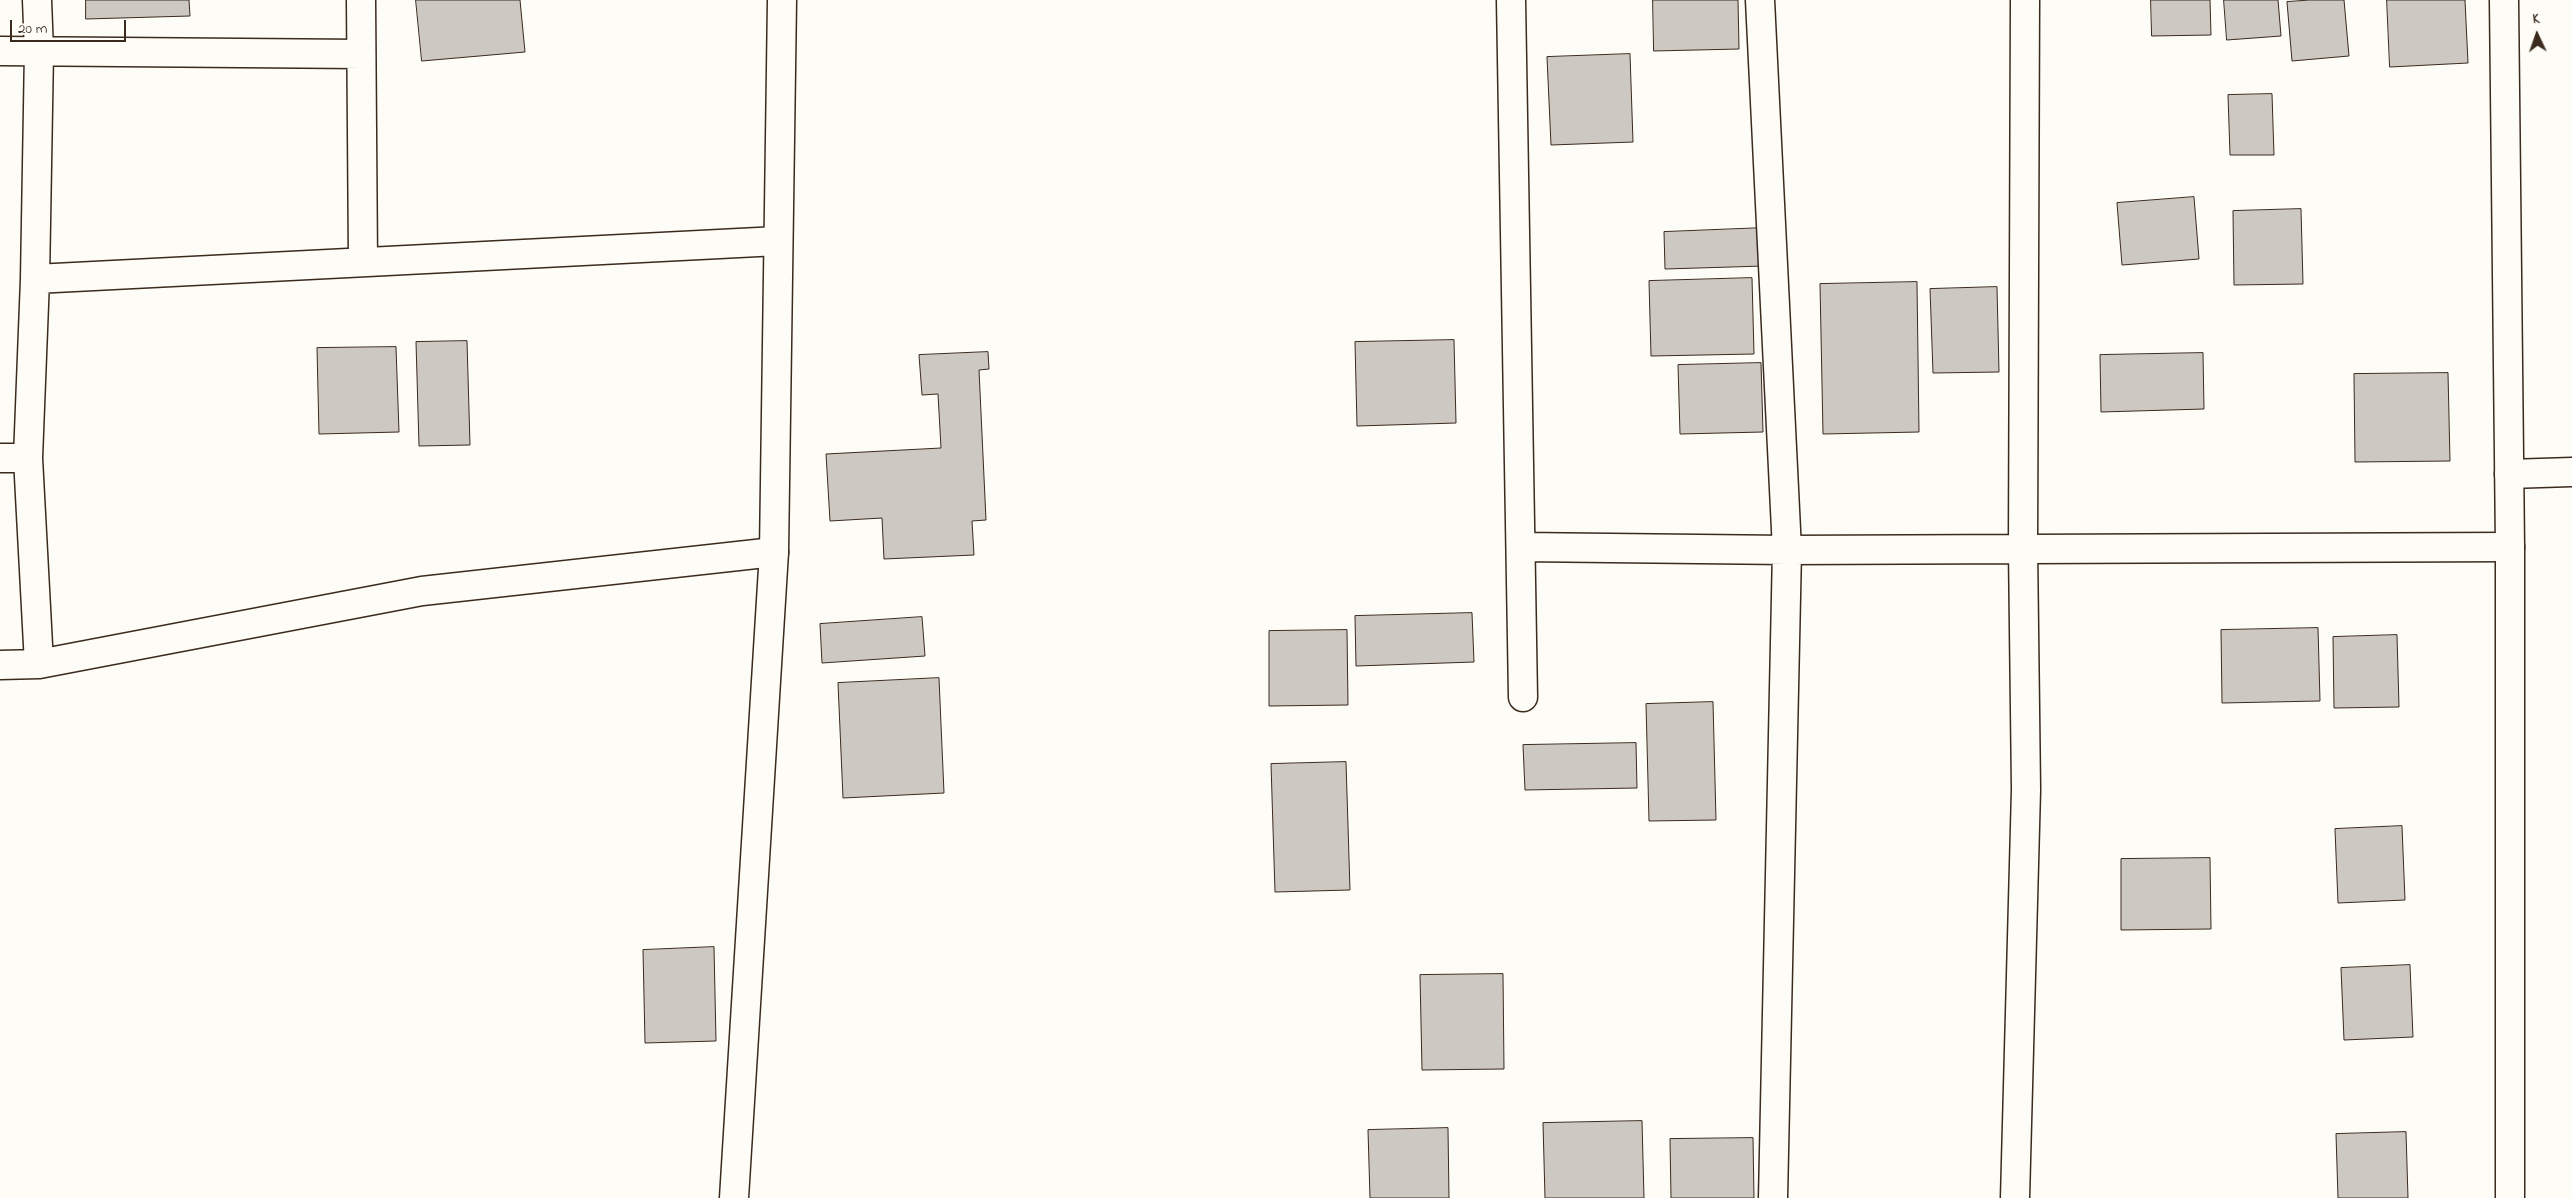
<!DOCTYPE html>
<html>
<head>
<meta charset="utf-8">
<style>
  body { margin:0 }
  #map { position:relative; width:2572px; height:1198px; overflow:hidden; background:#fdfcf7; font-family:"Indie Flower",sans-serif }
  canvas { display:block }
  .north { position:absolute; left:2512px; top:10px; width:50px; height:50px; -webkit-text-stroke:4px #fdfcf7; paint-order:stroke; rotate:357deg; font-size:14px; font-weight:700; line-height:20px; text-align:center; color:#3b2a1e }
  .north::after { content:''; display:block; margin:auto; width:18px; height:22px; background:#3b2a1e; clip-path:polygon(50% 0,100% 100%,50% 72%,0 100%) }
  .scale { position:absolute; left:10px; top:20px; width:116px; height:22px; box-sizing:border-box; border:2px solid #3b2a1e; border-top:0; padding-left:6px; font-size:15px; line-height:18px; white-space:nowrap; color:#3b2a1e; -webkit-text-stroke:4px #fdfcf7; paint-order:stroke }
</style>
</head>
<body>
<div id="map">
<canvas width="2572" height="1198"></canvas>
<div class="north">K</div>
<div class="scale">20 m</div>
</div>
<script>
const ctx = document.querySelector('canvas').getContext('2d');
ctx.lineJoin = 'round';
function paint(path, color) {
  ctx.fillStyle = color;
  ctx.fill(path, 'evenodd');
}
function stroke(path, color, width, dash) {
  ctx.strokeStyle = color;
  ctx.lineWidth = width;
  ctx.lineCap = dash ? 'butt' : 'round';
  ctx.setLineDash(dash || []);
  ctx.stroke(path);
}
const building = new Path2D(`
  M86 0H189L190 16 86 19Z
  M416 0H520L525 52 422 61Z
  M1653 0H1738L1739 49 1654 51Z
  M2151 0H2210L2211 35 2152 36Z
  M2224 0H2278L2281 36 2227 40Z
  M2310 0H2344L2349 56 2292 61 2287 2Z
  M2387 0H2465L2468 63 2390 67Z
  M1630 54 1633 142 1551 145 1547 57Z
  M2272 94 2274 155H2230L2228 95Z
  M2194 197 2199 259 2122 265 2117 203Z
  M2301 209 2303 284 2234 285 2233 211Z
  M1763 228 1764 266 1665 269 1664 232Z
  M1752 278 1754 354 1651 356 1649 281Z
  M1917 282 1919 432 1823 434 1820 284Z
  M1997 287 1999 372 1933 373 1930 289Z
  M1454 340 1456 423 1357 426 1355 342Z
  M467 341 470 445 419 446 416 342Z
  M396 347 399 432 319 434 317 348Z
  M988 352 989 369 979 370 986 520 972 521 974 555 884 559 882 518 830 521 826 454 941 448 938 394 922 395 919 355Z
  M2203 353 2204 409 2101 412 2100 355Z
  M1761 363 1763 432 1680 434 1678 365Z
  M2448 373 2450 461 2355 462 2354 374Z
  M1472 613 1474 662 1356 666 1355 616Z
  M922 617 925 656 822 663 820 624Z
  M2318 628 2320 701 2222 703 2221 630Z
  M1347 630 1348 705 1269 706V631Z
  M2397 635 2399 707 2334 708 2333 637Z
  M939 678 944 793 843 798 838 683Z
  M1713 702 1716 820 1649 821 1646 704Z
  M1636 743 1637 788 1525 790 1523 745Z
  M1346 762 1350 890 1275 892 1271 764Z
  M2402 826 2405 900 2338 903 2335 829Z
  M2210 858 2211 929 2121 930V859Z
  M714 947 716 1041 645 1043 643 950Z
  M2410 965 2413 1037 2344 1040 2341 968Z
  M1503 974 1504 1069 1422 1070 1420 975Z
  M1642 1121 1644 1198H1545L1543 1123Z
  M1448 1128 1449 1198H1370L1368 1130Z
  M2406 1132 2408 1198H2338L2336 1134Z
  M1753 1138 1754 1198H1671L1670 1139Z`);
const street = new Path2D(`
  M37 0 39 51 35 279 28 458 39 664
  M361 0 363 262
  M1511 0 1523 697
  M1760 0 1787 550 1773 1198
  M0 51 361 54
  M35 279 778 241
  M0 458H28
  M2509 474 2572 472
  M1521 547 1787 550 2510 547
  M0 665 39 664 422 591 774 552
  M2015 1198 2026 790 2023 548 2025 0`);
const secondary = new Path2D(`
  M2504 0 2510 547V1198
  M734 1198 774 552 782 0`);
paint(building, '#cdc8c2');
stroke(building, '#3b2a1e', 1);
stroke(street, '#3b2a1e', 31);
stroke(secondary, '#3b2a1e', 31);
stroke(street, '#fdfcf7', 28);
stroke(secondary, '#fdfcf7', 28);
</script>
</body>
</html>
